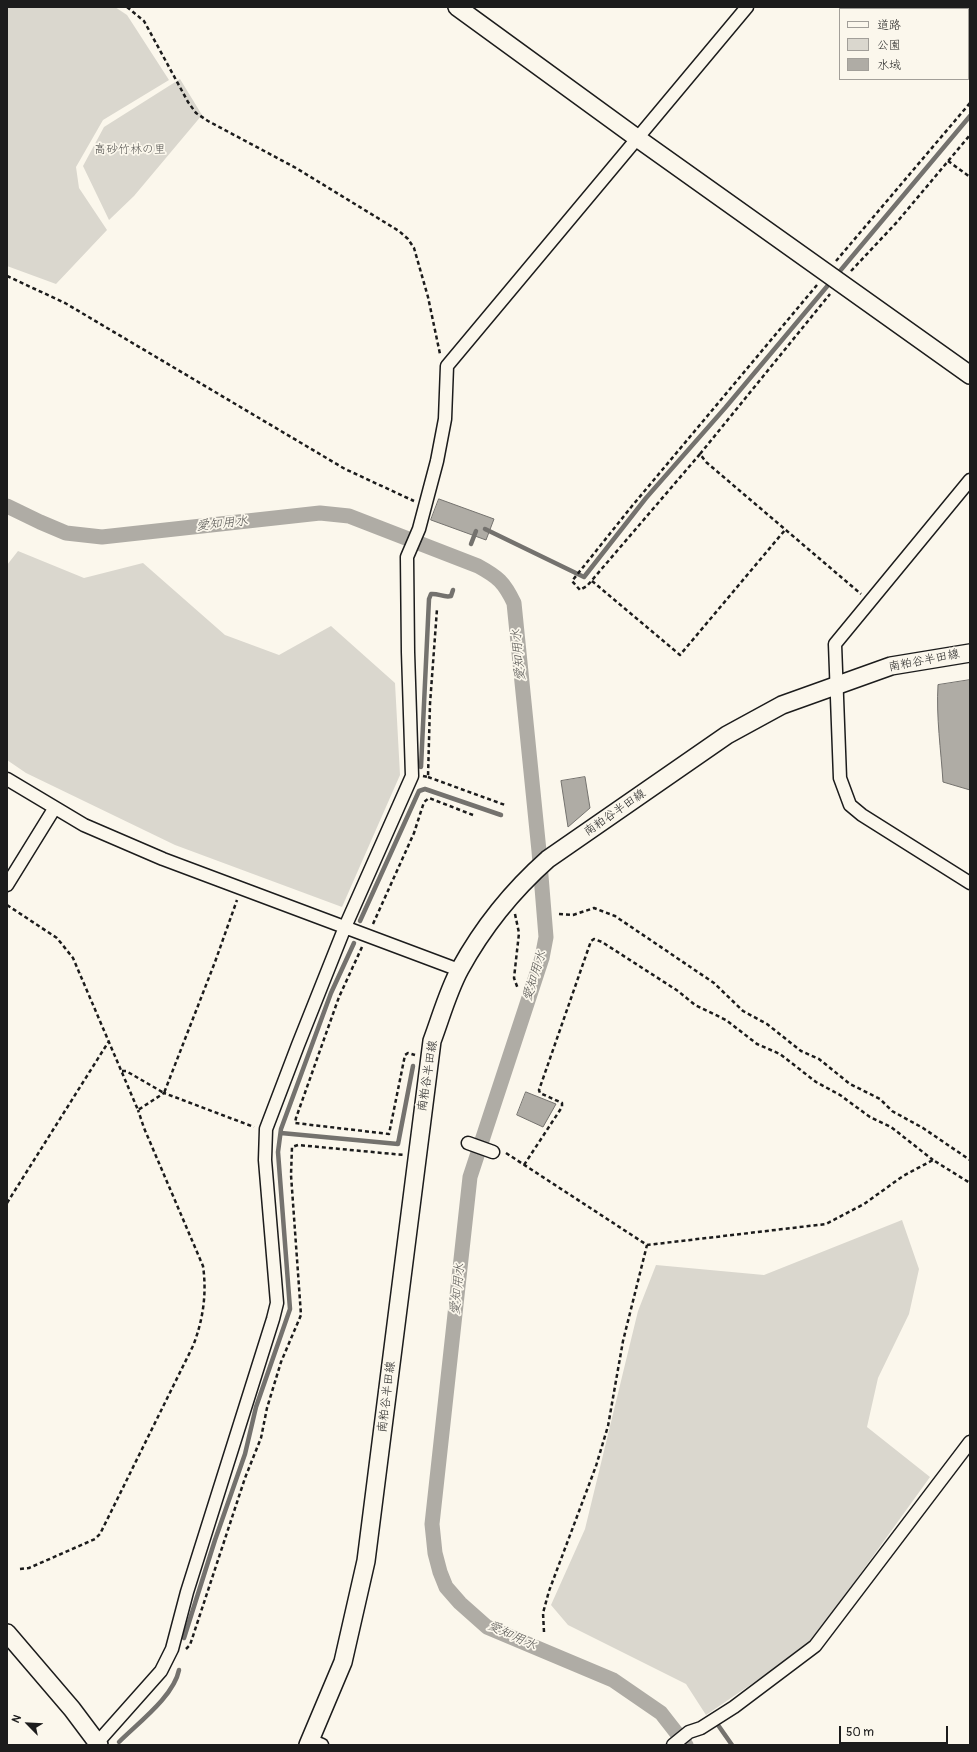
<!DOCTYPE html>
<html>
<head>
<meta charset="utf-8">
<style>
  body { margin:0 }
  #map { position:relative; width:977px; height:1752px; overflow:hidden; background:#fbf7ec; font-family:Pangolin,"Klee One",sans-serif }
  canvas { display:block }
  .frame { position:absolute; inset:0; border:8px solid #1c1c1c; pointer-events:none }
  .legend { position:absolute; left:839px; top:8px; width:130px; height:72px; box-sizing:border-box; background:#fbf7ec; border:1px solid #a29f99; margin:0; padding:5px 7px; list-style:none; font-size:12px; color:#1c1c1c }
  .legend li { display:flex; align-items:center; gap:8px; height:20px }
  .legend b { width:20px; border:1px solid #a29f99 }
  .north { position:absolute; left:8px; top:1704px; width:40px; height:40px; -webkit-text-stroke:3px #fbf7ec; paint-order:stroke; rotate:294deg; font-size:11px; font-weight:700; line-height:16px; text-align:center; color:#1c1c1c }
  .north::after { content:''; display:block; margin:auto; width:14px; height:18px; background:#1c1c1c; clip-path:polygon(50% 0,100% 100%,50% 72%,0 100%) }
  .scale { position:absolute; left:839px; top:1726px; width:109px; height:18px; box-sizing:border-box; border:2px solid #1c1c1c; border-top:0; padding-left:5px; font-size:12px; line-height:14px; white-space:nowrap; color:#1c1c1c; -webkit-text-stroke:3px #fbf7ec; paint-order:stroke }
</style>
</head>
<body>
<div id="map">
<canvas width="977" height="1752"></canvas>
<div class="frame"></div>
<ul class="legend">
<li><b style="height:5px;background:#fbf7ec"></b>道路</li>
<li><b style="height:11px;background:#dad7ce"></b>公園</li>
<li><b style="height:11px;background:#afaca5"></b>水域</li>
</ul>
<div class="north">N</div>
<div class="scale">50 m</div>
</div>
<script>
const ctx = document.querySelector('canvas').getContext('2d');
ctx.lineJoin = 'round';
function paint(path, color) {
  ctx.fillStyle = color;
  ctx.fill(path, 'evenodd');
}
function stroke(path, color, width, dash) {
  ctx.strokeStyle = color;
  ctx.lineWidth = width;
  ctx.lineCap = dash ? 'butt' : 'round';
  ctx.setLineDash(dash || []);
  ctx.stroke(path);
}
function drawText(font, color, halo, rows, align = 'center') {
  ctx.font = font + ' Pangolin,"Klee One",sans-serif';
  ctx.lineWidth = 3.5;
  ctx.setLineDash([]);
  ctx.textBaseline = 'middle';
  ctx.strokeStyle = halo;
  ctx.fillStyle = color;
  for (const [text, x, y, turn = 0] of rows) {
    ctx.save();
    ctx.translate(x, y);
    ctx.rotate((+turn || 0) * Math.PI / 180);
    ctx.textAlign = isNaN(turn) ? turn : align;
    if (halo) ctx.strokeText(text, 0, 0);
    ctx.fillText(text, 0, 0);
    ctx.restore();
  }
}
const green = new Path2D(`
  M7 7H115L127 15 169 80 103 120 76 167 79 188 107 230 56 284 7 266Z
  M180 79 202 115 134 196 109 220 83 166 104 127Z
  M18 551 84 578 143 563 225 635 279 655 331 626 395 683 400 775 342 907 175 845 26 773 7 760V565Z
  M902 1220 919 1269 909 1314 878 1378 867 1427 930 1477 809 1645 706 1715 686 1684 568 1625 551 1605 585 1529 638 1311 656 1265 764 1275Z`);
const water = new Path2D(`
  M439 499 494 519 486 540 431 520Z
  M970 680V790L943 782C941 750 936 717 938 685Z
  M585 777 590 808 568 827 561 781Z
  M526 1092 556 1104 543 1127 517 1115Z`);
const stream = new Path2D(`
  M485 529 584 577 646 498 725 408 970 116
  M471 544 476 531
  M421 767 429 599 431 594C438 593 444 598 451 596L453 590
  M360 921 419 791 425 789 501 815
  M281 1133 398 1144 413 1066
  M184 1638 215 1540 245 1454 256 1407 290 1309 278 1152 281 1129 331 993 354 943
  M718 1725 732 1745
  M119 1742C138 1723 174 1696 179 1670`);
const canal = new Path2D(`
  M7 506 40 522 66 533 102 537 320 513 349 516 478 566C498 577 504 582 514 603L539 851 546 937 542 958 470 1177 432 1524 435 1553 440 1572 446 1587 460 1603 487 1627 613 1680 661 1713 686 1745`);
const path = new Path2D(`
  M127 7 144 21 188 102 196 113 208 121 296 168 399 231 408 239 414 248 428 297 440 354
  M948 161 970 177
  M836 261 970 103
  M851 271 897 222 970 135
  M7 276 65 303 345 469 414 501
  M817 285 632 506 572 581 580 590 587 586 700 454 706 462 861 594
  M700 454 830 294
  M592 581 680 655 785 530
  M423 776 428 777 430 704 437 609
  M428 777 505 805
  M7 905 57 938 73 958 138 1110 164 1093 254 1127
  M515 914 519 933 514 978 518 989
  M559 914 573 915 594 908 615 916 714 983 743 1011 767 1024 801 1051 819 1059 850 1084 880 1099 892 1111 923 1128 970 1160
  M373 924 414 833 424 802 429 798 473 815
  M362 947 339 997 296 1118 295 1123 389 1134 405 1055 408 1053 415 1055
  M122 1071H126L164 1093 215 962 237 900
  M506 1153 647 1245 826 1224 864 1204 903 1176 933 1160 970 1183
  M524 1165 562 1107V1103L540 1093 539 1090 591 941 594 939 602 942 678 991 695 1005 726 1020 757 1044 780 1054 816 1082 840 1095 870 1117 891 1127 933 1160
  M7 1203 109 1041
  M20 1569 29 1568 95 1539 100 1534 193 1346C203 1320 207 1294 203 1266L144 1128 138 1110
  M544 1632 543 1613 549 1591 596 1466 608 1426 623 1341 647 1245
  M186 1649 190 1645 245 1478 261 1438 267 1408 281 1362 301 1315 291 1175 292 1147 298 1145 404 1155`);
const street = new Path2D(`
  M970 480 835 644 840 778 850 805 862 815 970 883
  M7 779 84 825 163 859 459 970
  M7 885 54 809
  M468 1143 493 1152
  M310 1740 322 1745
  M97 1743 161 1671 172 1649 187 1592 273 1319 277 1303 265 1160 266 1129 298 1045 345 927 412 776 408 652 407 557 419 529 437 461 445 419 447 366 747 7
  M673 1745 689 1732 701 1728 734 1707 815 1646 970 1442`);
const secondary = new Path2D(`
  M457 7 637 138 970 375
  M7 1633 72 1709 99 1745
  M308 1745 343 1662 366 1561 432 1041C441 1017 448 991 460 969 483 927 512 891 548 859L727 735 782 705 891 666 970 653`);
const parkNames = [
  ["高砂竹林の里",130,150]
];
const streetNames = [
  ["南粕谷半田線",924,661,-11],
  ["南粕谷半田線",615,813,-35],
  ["南粕谷半田線",428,1076,-81],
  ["南粕谷半田線",387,1397,-83]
];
const waterNames = [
  ["愛知用水",222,524,-6],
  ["愛知用水",519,655,-95],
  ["愛知用水",535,976,-73],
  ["愛知用水",458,1289,-84],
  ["愛知用水",512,1636,25]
];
paint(green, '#dad7ce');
paint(water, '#afaca5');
stroke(water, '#74726e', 1);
stroke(stream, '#74726e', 4.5);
stroke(canal, '#afaca5', 15);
stroke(street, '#1c1c1c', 15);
stroke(secondary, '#1c1c1c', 20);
stroke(path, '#1c1c1c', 2.5, [4, 3]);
stroke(street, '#fbf7ec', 12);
stroke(secondary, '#fbf7ec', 17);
drawText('12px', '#555451', '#fbf7ec', parkNames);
drawText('12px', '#1c1c1c', '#fbf7ec', streetNames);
drawText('italic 13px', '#575653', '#fbf7ec', waterNames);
</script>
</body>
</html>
